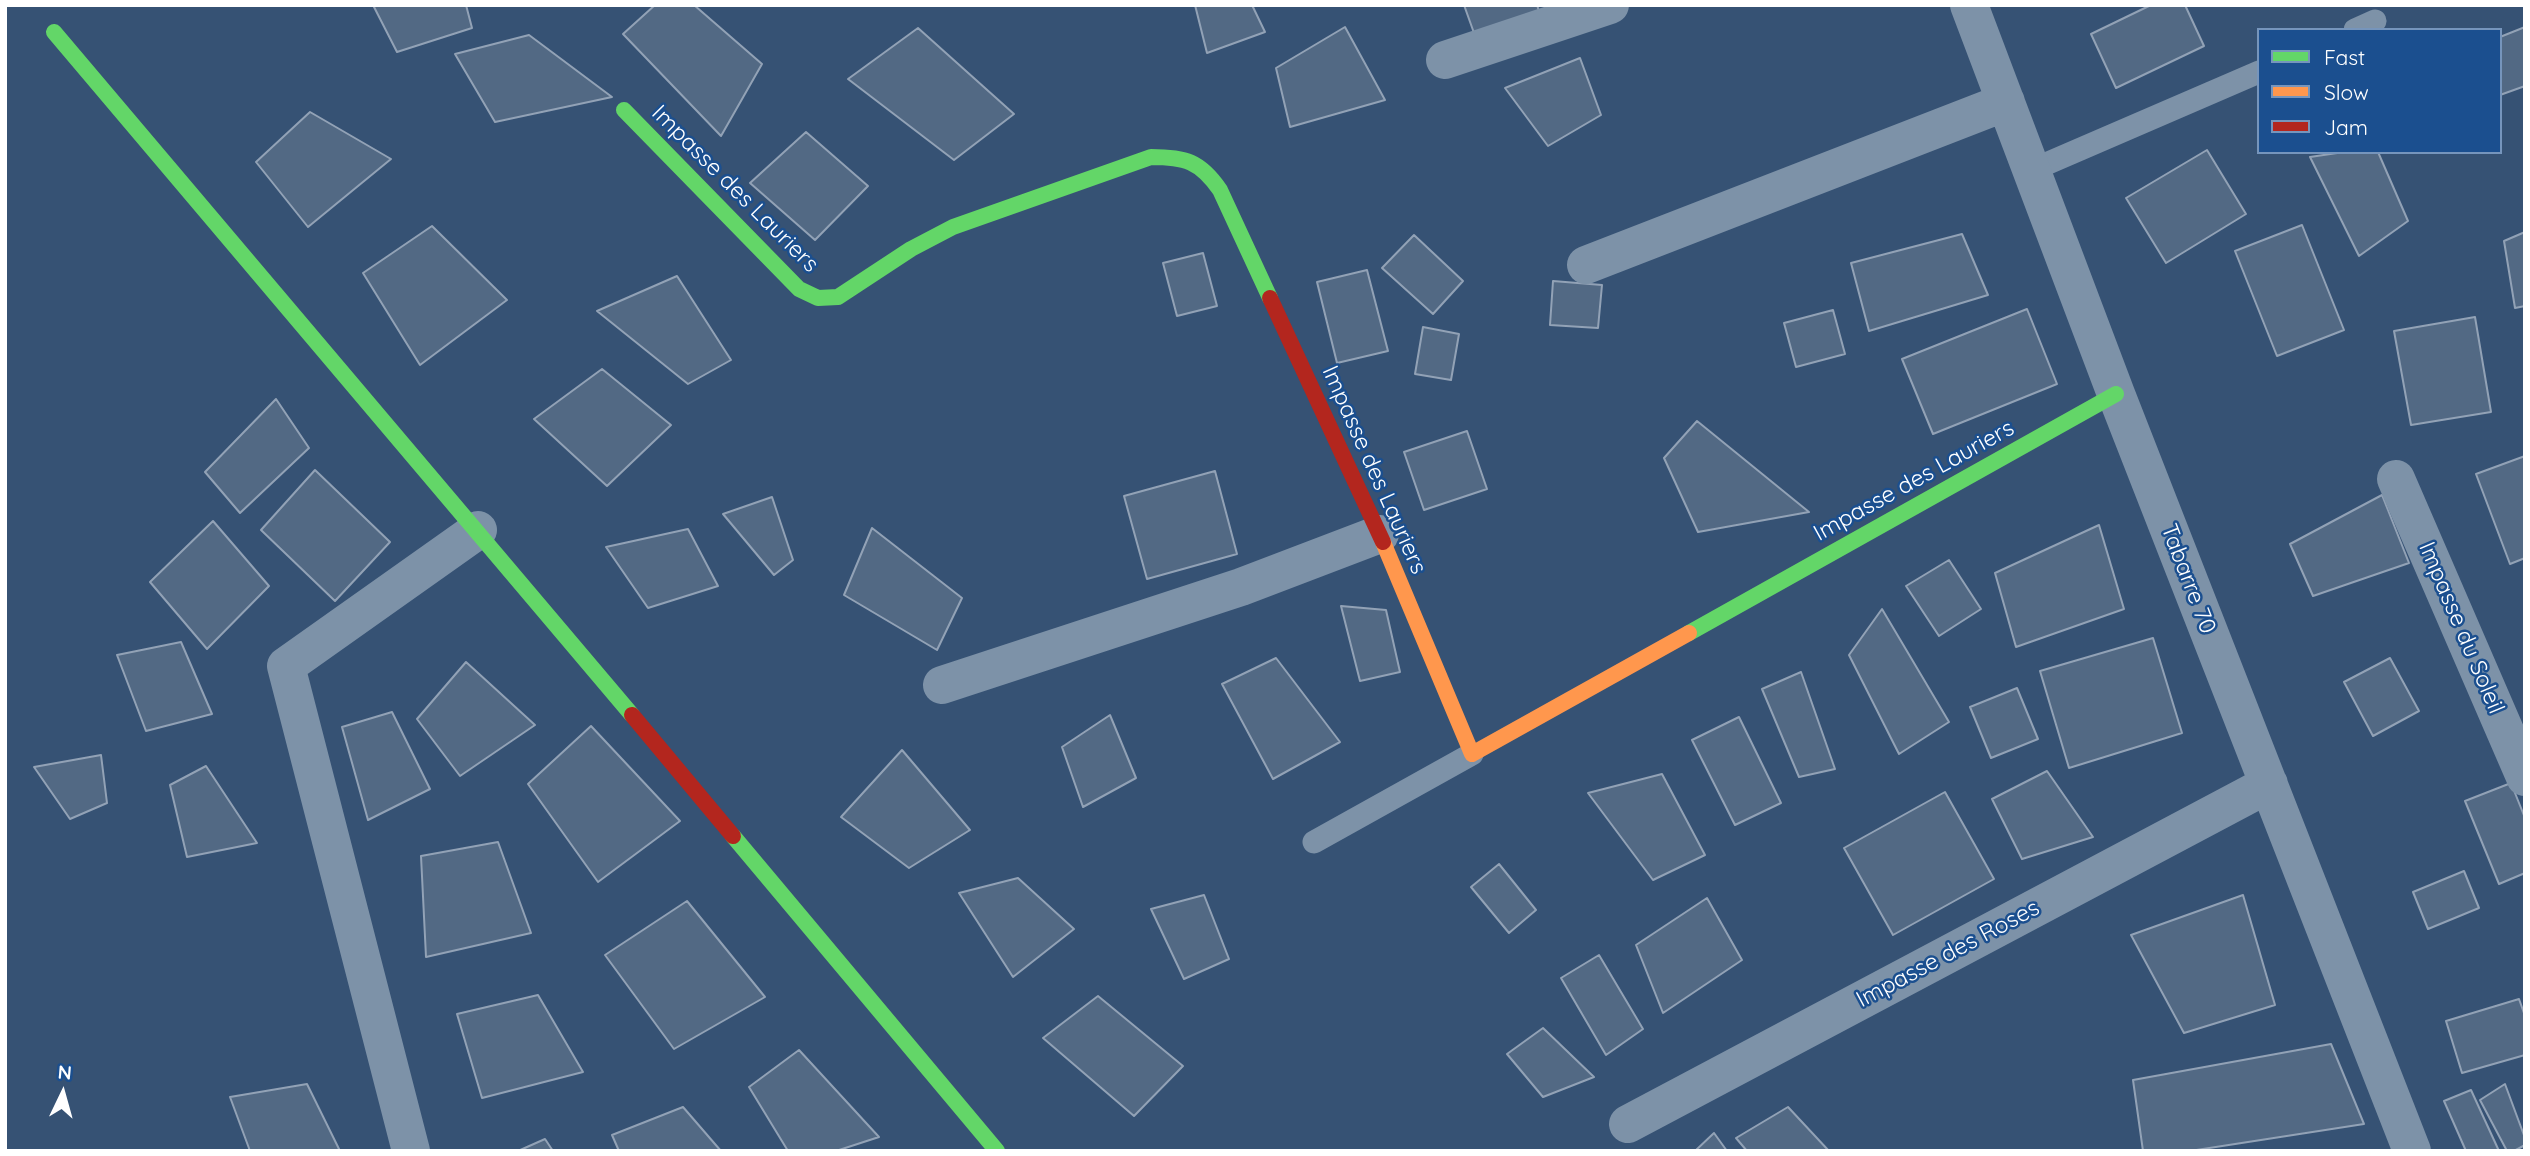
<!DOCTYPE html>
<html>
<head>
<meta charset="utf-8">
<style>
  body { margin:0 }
  #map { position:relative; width:2530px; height:1156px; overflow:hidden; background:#365274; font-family:Quicksand,sans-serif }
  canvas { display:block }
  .frame { position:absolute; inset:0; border:7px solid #fff; pointer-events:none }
  .legend { position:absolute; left:2257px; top:28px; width:245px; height:126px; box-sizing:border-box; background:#1b4f8f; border:2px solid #7695bc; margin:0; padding:9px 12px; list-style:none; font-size:21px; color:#fff }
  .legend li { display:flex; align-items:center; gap:14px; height:35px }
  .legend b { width:35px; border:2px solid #7695bc }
  .north { position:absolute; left:28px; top:1058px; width:70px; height:70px; -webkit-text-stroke:5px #1b4f8f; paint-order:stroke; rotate:5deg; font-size:19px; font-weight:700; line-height:28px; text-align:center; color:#fff }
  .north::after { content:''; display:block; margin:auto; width:24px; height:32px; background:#fff; clip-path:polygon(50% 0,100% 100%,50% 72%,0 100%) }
</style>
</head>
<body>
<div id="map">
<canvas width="2530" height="1156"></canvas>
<div class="frame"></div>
<ul class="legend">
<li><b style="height:9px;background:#63d668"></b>Fast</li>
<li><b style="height:9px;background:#ff974d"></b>Slow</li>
<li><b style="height:9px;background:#b3261e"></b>Jam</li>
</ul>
<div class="north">N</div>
</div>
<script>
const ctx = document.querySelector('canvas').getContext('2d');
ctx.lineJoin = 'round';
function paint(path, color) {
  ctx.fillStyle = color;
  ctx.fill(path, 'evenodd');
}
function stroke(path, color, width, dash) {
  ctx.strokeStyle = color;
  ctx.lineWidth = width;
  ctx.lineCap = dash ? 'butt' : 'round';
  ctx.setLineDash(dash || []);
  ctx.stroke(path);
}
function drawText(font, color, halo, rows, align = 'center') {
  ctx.font = font + ' Quicksand,sans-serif';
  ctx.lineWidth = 5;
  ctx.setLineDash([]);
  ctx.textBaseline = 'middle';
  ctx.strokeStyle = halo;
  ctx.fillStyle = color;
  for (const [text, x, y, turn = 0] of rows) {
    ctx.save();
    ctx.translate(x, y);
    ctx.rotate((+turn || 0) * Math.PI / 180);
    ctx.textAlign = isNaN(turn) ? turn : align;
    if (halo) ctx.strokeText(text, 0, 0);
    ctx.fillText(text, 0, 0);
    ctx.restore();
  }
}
const building = new Path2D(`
  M373 5H466L472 28 397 52Z
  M655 5H694L762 64 721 136 623 34Z
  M1195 5H1252L1265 32 1207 53Z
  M1464 5H1537L1539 11 1474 33Z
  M2151 5H2185L2204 46 2116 88 2091 34Z
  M1345 27 1385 100 1290 127 1276 68Z
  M2525 27V86L2500 95V37Z
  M918 28 1014 114 954 160 848 79Z
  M529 35 612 97 495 122 455 54Z
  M1580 58 1601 115 1548 146 1505 88Z
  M310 112 391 159 308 227 256 162Z
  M806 132 868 186 815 240 750 183Z
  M2207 150 2246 214 2166 263 2126 198Z
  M2344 152H2378L2408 221 2359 256 2310 157Z
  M2302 225 2344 330 2277 356 2235 251Z
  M432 226 507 300 420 365 363 273Z
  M2525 232V306L2515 308 2504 241Z
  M1962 234 1988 295 1869 331 1851 263Z
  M1414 235 1463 281 1433 314 1382 268Z
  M1203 253 1217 306 1177 316 1163 263Z
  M1367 270 1388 351 1337 363 1317 282Z
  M677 276 731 360 688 384 597 311Z
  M1553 281 1602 285 1598 328 1550 325Z
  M2027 309 2057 384 1933 434 1902 359Z
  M1833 310 1845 354 1796 367 1784 323Z
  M2475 317 2491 412 2411 425 2394 331Z
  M1423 327 1459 334 1451 380 1415 374Z
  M602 369 671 425 607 486 534 419Z
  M276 399 309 448 240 513 205 472Z
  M1697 421 1809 512 1698 532 1664 458Z
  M1467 431 1487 489 1424 510 1404 452Z
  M2525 456V558L2510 564 2476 474Z
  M315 470 390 542 335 601 261 530Z
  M1215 471 1237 554 1147 579 1124 496Z
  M2382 495 2409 563 2313 596 2290 544Z
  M772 497 793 560 774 575 723 514Z
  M213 521 269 586 207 649 150 582Z
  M2099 525 2124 609 2016 647 1995 573Z
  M872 528 962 598 937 650 844 595Z
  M688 529 718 586 648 608 606 547Z
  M1949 560 1981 609 1939 636 1906 586Z
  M1341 606 1386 610 1400 672 1360 681Z
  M1882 609 1949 722 1899 754 1849 655Z
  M2153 638 2182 733 2069 768 2040 671Z
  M181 642 212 714 146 731 117 655Z
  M1276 658 1340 742 1273 779 1222 684Z
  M2390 658 2419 711 2373 736 2344 682Z
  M466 662 535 725 460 776 417 719Z
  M1801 672 1835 769 1799 777 1762 689Z
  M2017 688 2038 739 1991 758 1970 707Z
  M392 712 430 789 368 820 342 727Z
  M1110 715 1136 778 1083 807 1062 747Z
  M1739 717 1781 803 1735 825 1692 740Z
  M591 726 680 821 598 882 528 784Z
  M902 750 970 830 909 868 841 817Z
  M101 755 107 803 70 819 34 767Z
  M206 766 257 843 187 857 170 785Z
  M2047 771 2093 837 2022 859 1992 799Z
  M1662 774 1705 855 1653 880 1588 793Z
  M2511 783 2525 818V873L2499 884 2465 801Z
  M1945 792 1994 879 1893 935 1844 848Z
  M498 842 531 933 426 957 421 856Z
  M1499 864 1536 910 1509 933 1471 887Z
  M2464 871 2479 908 2428 929 2413 892Z
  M1018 878 1074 929 1013 977 959 893Z
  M1204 895 1229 959 1184 979 1151 909Z
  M2243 895 2275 1005 2184 1033 2131 935Z
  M1707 898 1742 960 1663 1013 1636 945Z
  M687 901 765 997 674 1049 605 955Z
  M1599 955 1643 1029 1606 1055 1561 978Z
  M538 995 583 1072 482 1098 457 1014Z
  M1098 996 1183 1066 1134 1116 1043 1038Z
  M2519 999 2525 1016V1055L2462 1073 2446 1021Z
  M1543 1028 1594 1077 1543 1097 1507 1054Z
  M2331 1044 2364 1124 2190 1151H2143L2133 1080Z
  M799 1050 879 1137 836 1151H788L749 1087Z
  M307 1084 340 1151H250L230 1097Z
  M2505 1084 2525 1138V1145L2514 1151H2507L2480 1100Z
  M2471 1090 2499 1151H2466L2444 1101Z
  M683 1107 721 1151H619L612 1135Z
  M1788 1107 1829 1151H1747L1736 1138Z
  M1714 1133 1727 1151H1695Z
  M545 1139 553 1151H518Z`);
const lane = new Path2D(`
  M2355 30 2375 21
  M2032 170 2259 72
  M1314 842 1472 754`);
const street = new Path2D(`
  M1969 5 2116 394 2412 1151
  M1445 60 1610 5
  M1586 265 2006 102
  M2396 479 2525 777
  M942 685 1241 587 1380 534
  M1628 1124 2269 784
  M411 1151 286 666 478 530`);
const fast = new Path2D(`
  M54 32 632 715
  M624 110 799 289 818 298 838 297 911 249 953 227 1151 157C1185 157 1200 161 1220 190L1270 298
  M1689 633 2116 394
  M733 836 997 1151`);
const slow = new Path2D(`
  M1383 542 1472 754 1689 633`);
const jam = new Path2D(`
  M1270 298 1383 542
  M632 715 733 836`);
const streetNames = [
  ["Impasse des Lauriers",735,189,45],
  ["Impasse des Lauriers",1374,470,66],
  ["Impasse des Lauriers",1914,481,-29],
  ["Tabarre 70",2188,579,69],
  ["Impasse du Soleil",2461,628,67],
  ["Impasse des Roses",1948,954,-28]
];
paint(building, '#526984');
stroke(building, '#92a2b6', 2);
stroke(lane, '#7d92a8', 23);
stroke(street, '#7d92a8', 38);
stroke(fast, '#63d668', 16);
stroke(slow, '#ff974d', 16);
stroke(jam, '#b3261e', 16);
drawText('23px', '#fff', '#1b4f8f', streetNames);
</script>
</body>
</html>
